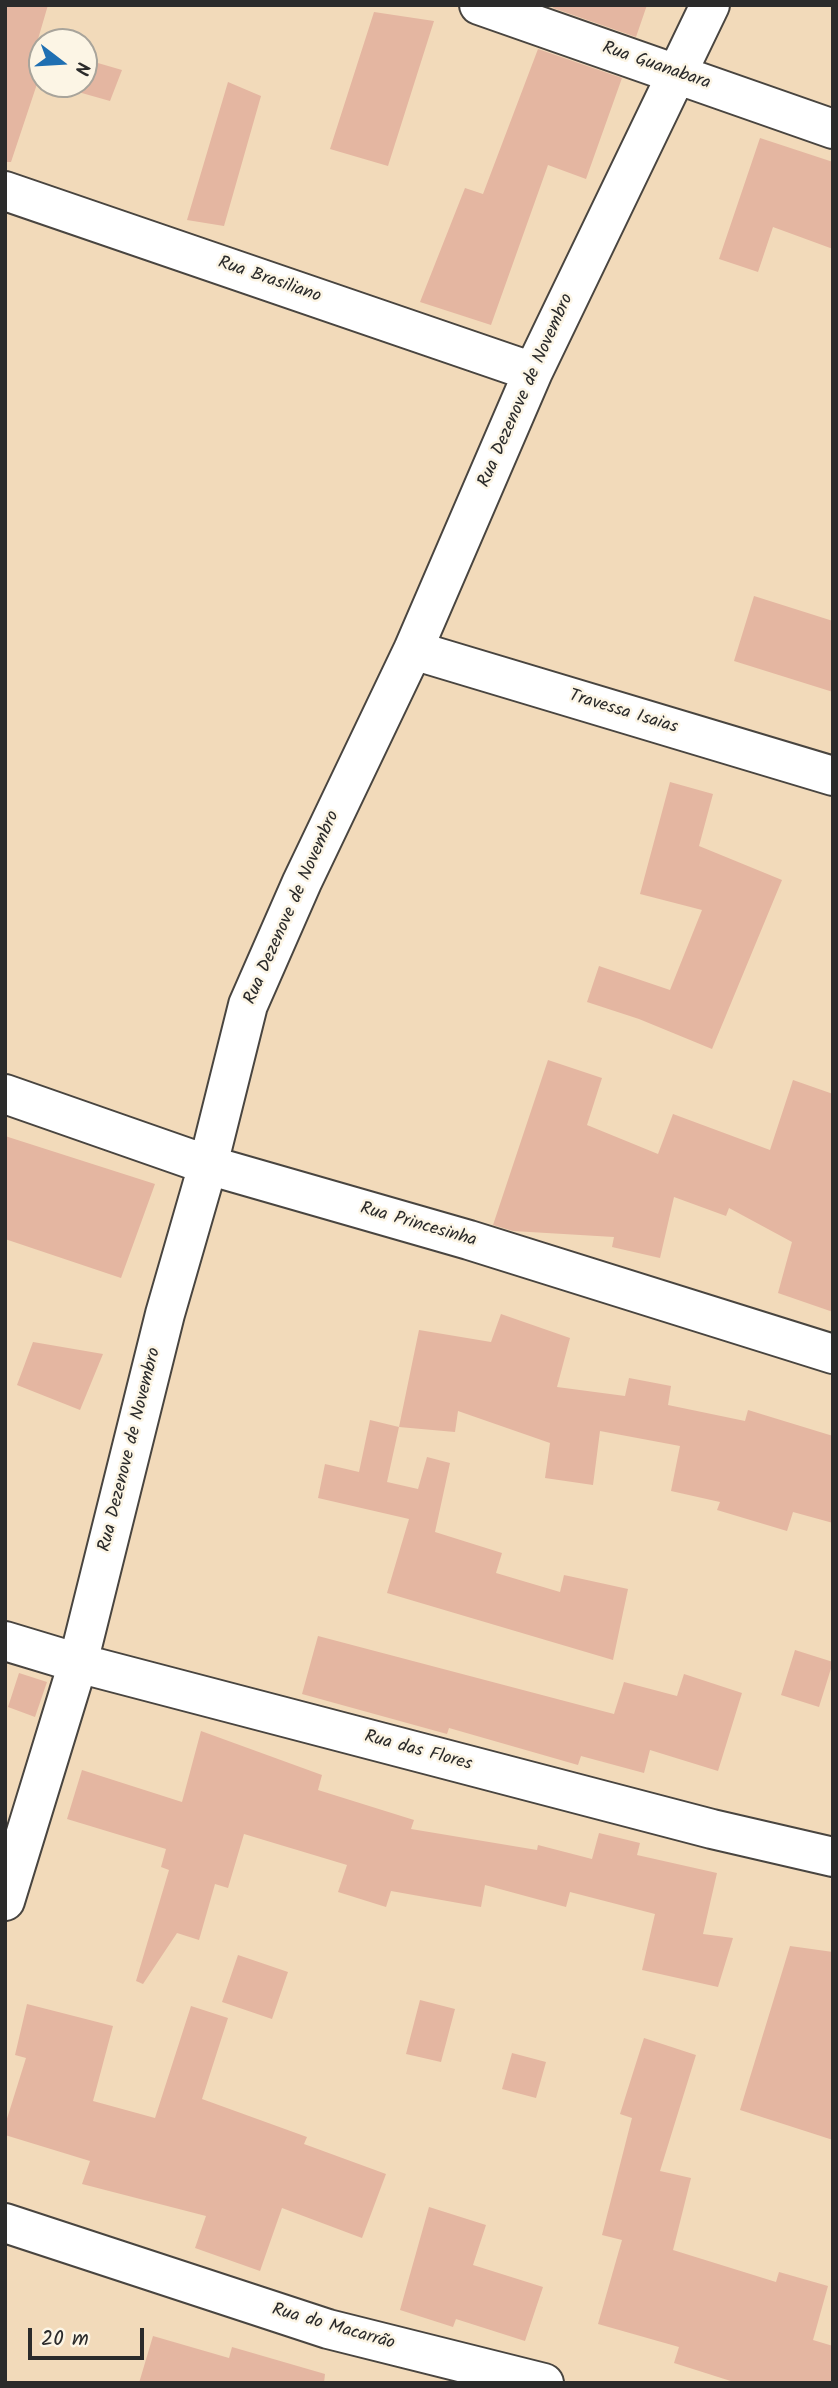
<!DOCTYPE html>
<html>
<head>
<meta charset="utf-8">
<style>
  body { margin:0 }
  #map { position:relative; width:838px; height:2388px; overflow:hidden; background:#f2daba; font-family:Kalam,sans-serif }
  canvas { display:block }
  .frame { position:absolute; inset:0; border:7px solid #2b2b2b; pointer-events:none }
  .north { position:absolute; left:28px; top:28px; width:70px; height:70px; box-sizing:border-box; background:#fcf5e5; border:2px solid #a8a49b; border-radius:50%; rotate:107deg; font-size:19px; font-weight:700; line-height:28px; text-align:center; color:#2b2b2b }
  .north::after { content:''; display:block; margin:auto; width:24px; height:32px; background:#1f6fb2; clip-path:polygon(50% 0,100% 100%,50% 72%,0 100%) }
  .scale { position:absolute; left:28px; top:2328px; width:116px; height:32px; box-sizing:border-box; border:4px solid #2b2b2b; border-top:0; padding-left:9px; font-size:21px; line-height:24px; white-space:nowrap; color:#2b2b2b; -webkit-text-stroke:5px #fcf5e5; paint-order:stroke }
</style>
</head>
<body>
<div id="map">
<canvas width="838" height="2388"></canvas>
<div class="frame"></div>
<div class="north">N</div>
<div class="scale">20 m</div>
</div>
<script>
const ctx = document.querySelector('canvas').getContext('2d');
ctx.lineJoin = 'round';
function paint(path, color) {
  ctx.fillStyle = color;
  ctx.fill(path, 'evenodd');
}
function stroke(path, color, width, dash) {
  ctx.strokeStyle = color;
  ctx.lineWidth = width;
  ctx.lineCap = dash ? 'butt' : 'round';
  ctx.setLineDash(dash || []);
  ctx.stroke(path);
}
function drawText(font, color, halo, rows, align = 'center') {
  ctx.font = font + ' Kalam,sans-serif';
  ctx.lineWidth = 5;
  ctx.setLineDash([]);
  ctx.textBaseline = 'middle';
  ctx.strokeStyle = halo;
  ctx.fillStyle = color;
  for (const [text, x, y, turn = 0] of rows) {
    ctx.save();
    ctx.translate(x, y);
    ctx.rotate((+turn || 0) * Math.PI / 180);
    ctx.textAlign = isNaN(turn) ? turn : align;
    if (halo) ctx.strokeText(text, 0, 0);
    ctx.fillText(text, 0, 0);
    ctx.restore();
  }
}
const building = new Path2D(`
  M5 5H48L36 46 42 47V82L38 81 11 162H5Z
  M554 5H647L636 37 553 8Z
  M374 12 434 21 388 166 330 149Z
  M538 49 622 78 586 179 548 165 491 325 420 302 465 188 483 194Z
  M84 59 122 70 110 101 50 84H84Z
  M228 82 261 96 224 226 187 220Z
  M760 138 833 162V249L773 227 758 272 719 259Z
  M754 596 833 621V692L734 661Z
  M670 782 713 794 699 846 782 880 712 1049 639 1019 587 1002 599 966 670 990 702 910 640 894Z
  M548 1060 602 1078 587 1125 658 1154 673 1114 770 1150 793 1080 833 1094V1312L778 1293 792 1242 729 1208 726 1216 674 1197 660 1258 612 1247 614 1237 513 1231 493 1225Z
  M5 1136 155 1184 121 1278 5 1239Z
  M501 1314 570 1338 557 1387 625 1396 629 1378 671 1386 668 1405 745 1421 748 1410 833 1436V1523L793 1512 787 1531 717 1510 720 1502 671 1491 680 1446 600 1431 593 1485 545 1478 550 1443 458 1411 455 1432 399 1427 419 1330 491 1342Z
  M33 1342 103 1354 80 1410 17 1385Z
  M370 1420 399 1427 387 1482 418 1489 427 1457 450 1463 435 1532 502 1553 496 1573 560 1592 564 1575 628 1589 613 1660 387 1593 409 1519 318 1498 325 1464 359 1472Z
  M318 1636 614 1714 624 1682 677 1696 684 1674 742 1693 718 1771 650 1750 644 1773 581 1756 578 1765 449 1728 447 1734 302 1694Z
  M795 1650 833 1662 819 1707 781 1695Z
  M19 1673 47 1682 35 1717 8 1707Z
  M201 1731 322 1775 318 1790 414 1820 411 1829 537 1850 538 1845 592 1859 599 1833 640 1843 637 1855 717 1873 703 1934 733 1938 718 1987 642 1970 655 1914 570 1892 566 1907 485 1885 481 1907 391 1891 386 1907 338 1892 347 1865 244 1834 228 1888 215 1884 199 1940 177 1933 143 1984 136 1981 169 1870 161 1867 166 1849 67 1819 82 1770 182 1802Z
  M790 1946 833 1952V2140L740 2110Z
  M238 1955 288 1972 272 2019 222 2002Z
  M420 2000 455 2009 441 2062 406 2054Z
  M27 2004 113 2026 93 2101 155 2118 191 2006 228 2018 202 2099 307 2137 304 2144 386 2174 362 2238 282 2208 260 2271 195 2248 206 2216 82 2184 90 2161 5 2135V2125L26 2058 15 2055Z
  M644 2038 696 2055 660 2171 691 2178 673 2250 776 2282 779 2272 828 2286 813 2340 833 2346V2383H737L674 2363 679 2347 598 2324 622 2240 602 2235 632 2118 620 2114Z
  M512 2053 546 2062 536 2098 502 2089Z
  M429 2207 486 2225 473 2265 543 2287 525 2341 456 2319 453 2327 400 2310Z
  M153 2336 229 2358 232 2347 325 2374 324 2383H139Z`);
const minor = new Path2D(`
  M479 5 833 129
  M5 191 533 372
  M413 650 833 776
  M5 1094 208 1165 469 1240 833 1354
  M5 1641 78 1663 712 1829 833 1857
  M5 1901 78 1663 165 1314 208 1165 248 1005 302 882 413 650 533 372 710 5
  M5 2223 328 2329 544 2383`);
const streetNames = [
  ["Rua Guanabara",656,67,19],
  ["Rua Brasiliano",269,281,19],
  ["Rua Dezenove de Novembro",527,391,-66],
  ["Travessa Isaias",623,713,17],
  ["Rua Dezenove de Novembro",293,908,-66],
  ["Rua Princesinha",418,1226,16],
  ["Rua Dezenove de Novembro",131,1450,-76],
  ["Rua das Flores",418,1752,15],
  ["Rua do Macarrão",333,2328,16]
];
paint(building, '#e4b6a1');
stroke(minor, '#494540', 42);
stroke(minor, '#fff', 38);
drawText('18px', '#2b2b2b', '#fcf5e5', streetNames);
</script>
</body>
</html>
